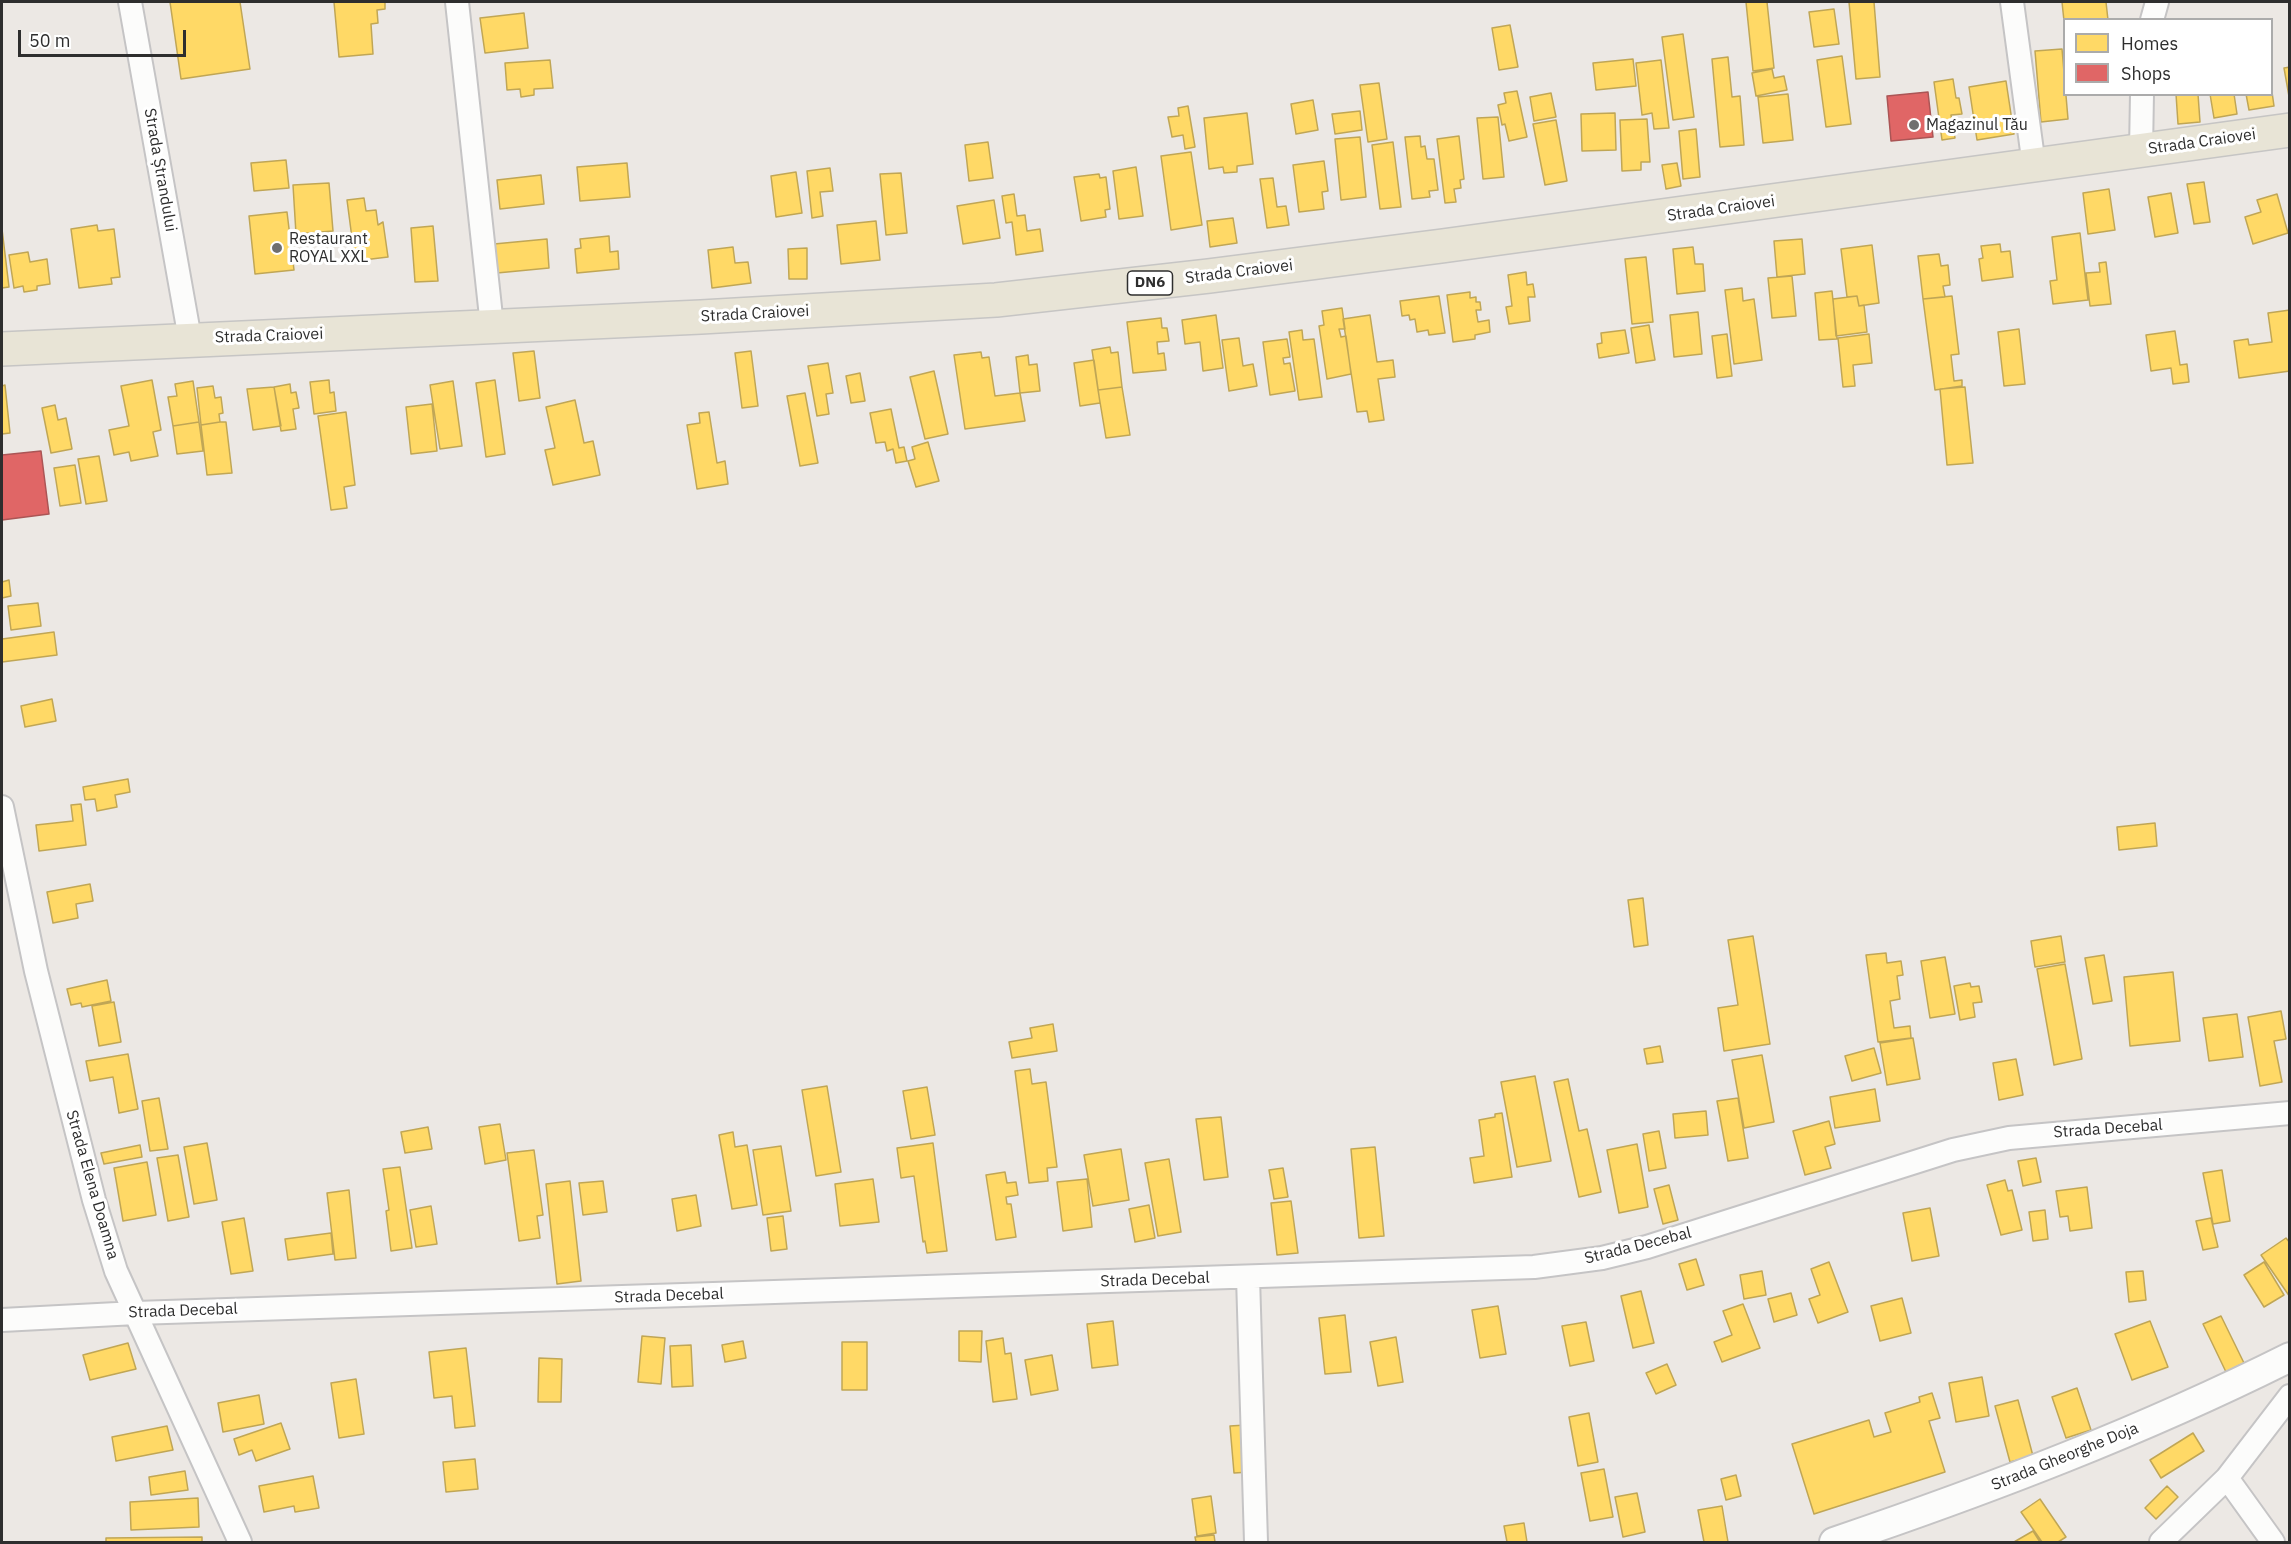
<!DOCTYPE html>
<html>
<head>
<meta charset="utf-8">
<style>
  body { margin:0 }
  #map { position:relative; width:2291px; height:1544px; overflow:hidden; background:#ece8e4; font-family:"IBM Plex Sans",sans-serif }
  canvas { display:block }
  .frame { position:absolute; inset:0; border:3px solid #2e2e2e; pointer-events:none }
  .legend { position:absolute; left:2063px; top:18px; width:210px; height:78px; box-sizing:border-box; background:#fff; border:2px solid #ababab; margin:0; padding:8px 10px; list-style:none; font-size:18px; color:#2e2e2e }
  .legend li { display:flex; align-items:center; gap:12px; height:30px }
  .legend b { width:30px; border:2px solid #ababab }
  .scale { position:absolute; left:18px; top:30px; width:168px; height:27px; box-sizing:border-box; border:3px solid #2e2e2e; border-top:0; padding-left:8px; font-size:18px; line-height:21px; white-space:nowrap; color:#2e2e2e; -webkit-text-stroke:4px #fff; paint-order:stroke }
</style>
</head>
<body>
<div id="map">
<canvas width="2291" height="1544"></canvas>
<div class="frame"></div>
<ul class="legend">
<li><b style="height:16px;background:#ffd966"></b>Homes</li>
<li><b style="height:16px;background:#e06666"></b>Shops</li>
</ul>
<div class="scale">50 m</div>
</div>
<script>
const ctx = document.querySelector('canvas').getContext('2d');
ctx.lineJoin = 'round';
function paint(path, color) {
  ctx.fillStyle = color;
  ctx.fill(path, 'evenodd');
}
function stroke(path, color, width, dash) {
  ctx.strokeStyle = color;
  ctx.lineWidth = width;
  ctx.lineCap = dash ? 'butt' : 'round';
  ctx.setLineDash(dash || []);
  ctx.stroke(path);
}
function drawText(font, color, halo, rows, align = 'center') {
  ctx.font = font + ' "IBM Plex Sans",sans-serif';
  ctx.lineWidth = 6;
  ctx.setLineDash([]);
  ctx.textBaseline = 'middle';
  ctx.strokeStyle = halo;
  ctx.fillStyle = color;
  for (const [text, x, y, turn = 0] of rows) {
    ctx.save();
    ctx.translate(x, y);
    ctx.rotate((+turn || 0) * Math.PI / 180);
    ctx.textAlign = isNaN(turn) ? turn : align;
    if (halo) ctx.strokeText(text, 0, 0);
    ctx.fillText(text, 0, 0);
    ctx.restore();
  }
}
const homes = new Path2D(`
  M170 2H240L250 69 181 79Z
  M334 2H385V9L377 10 378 23 371 24 373 54 339 57Z
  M1746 2H1767L1774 68 1753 71Z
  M1849 2H1874L1880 77 1856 79Z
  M2062 2H2106L2108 20 2064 21Z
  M1834 9 1839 44 1814 47 1809 12Z
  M524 13 528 48 485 53 480 18Z
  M1510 25 1518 67 1499 70 1492 28Z
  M1683 34 1694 117 1673 120 1662 37Z
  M2062 49 2068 119 2041 122 2035 51Z
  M1842 56 1851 124 1826 127 1817 60Z
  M1728 57 1732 97 1740 96 1744 145 1720 147 1712 59Z
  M1633 59 1636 86 1596 90 1593 63Z
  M550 60 553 88 534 89V95L521 97 520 89 507 90 505 63Z
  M1661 60 1669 128 1654 129 1652 113 1642 115 1636 63Z
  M2290 67V102L2284 68Z
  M1772 69 1774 78 1784 76 1787 90 1756 96 1752 73Z
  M1953 79 1956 98H1959L1962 114 1951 115 1955 138 1942 140 1934 82Z
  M2006 81 2014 134 1977 140 1969 87Z
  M1379 83 1387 139 1368 142 1360 85Z
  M1517 91 1527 137 1509 141 1505 124 1502 125 1498 105 1506 103 1504 93Z
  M2272 92 2274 106 2249 110 2246 94H2272Z
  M1551 93 1556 117 1534 121 1530 97Z
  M1788 94 1793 140 1763 143 1758 97Z
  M2176 94H2198L2200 122 2178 124Z
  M2210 94H2234L2237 114 2214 118Z
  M1313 100 1318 130 1296 134 1291 104Z
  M1188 106 1195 147 1185 149 1183 135 1172 137 1168 117 1179 116 1178 108Z
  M1360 111 1362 130 1335 134 1332 114Z
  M1247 113 1253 164 1237 166V172L1224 173 1223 167 1209 169 1204 118Z
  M1615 113 1616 150 1582 151 1581 114Z
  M1498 117 1504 177 1483 179 1477 118Z
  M1647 119 1650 162H1641V170L1622 171 1620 120Z
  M1556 120 1567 181 1545 185 1533 124Z
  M1696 129 1700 177 1683 179 1679 131Z
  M1420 136 1421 147 1425 146 1427 159H1434L1438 190 1429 191 1430 197 1412 199 1405 137Z
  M1459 136 1464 179 1460 180 1461 188 1454 189 1456 202 1445 203 1437 139Z
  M1360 137 1366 197 1341 200 1335 139Z
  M988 142 993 178 969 181 965 145Z
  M1393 142 1401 207 1380 209 1372 145Z
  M1191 152 1202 225 1171 230 1161 156Z
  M286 160 289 188 254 191 251 163Z
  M1324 161 1328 191 1322 192 1324 209 1299 212 1293 165Z
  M627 163 630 197 580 201 577 167Z
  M1677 163 1681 186 1666 189 1662 165Z
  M1136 167 1143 216 1119 219 1113 171Z
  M830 168 833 191 820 192 823 216 812 218 807 171Z
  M796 172 802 213 776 217 771 176Z
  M901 173 907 233 886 235 880 174Z
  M1099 174 1100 178 1106 177 1110 209 1105 210 1106 217 1081 221 1074 177Z
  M541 175 544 204 500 209 497 180Z
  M1273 178 1277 207 1286 206 1289 225 1267 228 1260 179Z
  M2204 182 2210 222 2194 224 2187 184Z
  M329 183 333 231 296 234 293 185Z
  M2109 189 2115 230 2088 234 2083 193Z
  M2171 193 2178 233 2155 237 2148 197Z
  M1014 194 1017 216 1025 215 1027 231 1040 229 1043 251 1016 255 1012 222 1006 223 1002 196Z
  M2277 194 2288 233 2253 244 2245 217 2261 212 2257 200Z
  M364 198 366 211 376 210 378 225 383 222 388 257 355 261 347 200Z
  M994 200 1000 238 963 244 957 206Z
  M287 212 294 270 255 274 249 216Z
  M1233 218 1237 243 1210 247 1207 221Z
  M876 221 880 260 841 264 837 225Z
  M97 225 98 231 114 229 120 277 111 278 112 284 79 288 71 229Z
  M433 226 438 281 415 282 411 228Z
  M2 229 9 287 2 288Z
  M2080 233 2088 300 2053 304 2050 281 2057 280 2052 237Z
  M609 236 610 252 618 251 619 269 577 273 575 249 581 248 580 239Z
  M547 239 549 268 497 273 494 244Z
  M1802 239 1805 274 1777 277 1774 241Z
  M2000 244 2001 252 2010 251 2013 277 1982 281 1979 259 1983 258 1981 246Z
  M1872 245 1879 303 1859 306 1857 296 1847 297 1841 249Z
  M733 247 735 263 748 262 751 283 712 288 708 250Z
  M1693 247 1695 264H1703L1705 291 1677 294 1673 249Z
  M807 248V279H789L788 249Z
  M28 252 30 262 47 259 50 284 37 286V290L24 292 23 286 14 288 9 255Z
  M1939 254 1941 266 1948 265 1950 285 1943 286 1945 297 1923 299 1918 256Z
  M1646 257 1653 322 1632 324 1625 259Z
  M2106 262 2111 304 2090 306 2086 273 2100 272 2099 263Z
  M1526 272 1527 285 1533 284 1535 297H1528L1530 321 1509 324 1506 307 1512 306 1508 275Z
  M1792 276 1796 316 1772 318 1768 278Z
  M1742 288 1743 301 1754 299 1762 360 1734 364 1725 290Z
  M1832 291 1837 339 1819 340 1815 293Z
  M1470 292V298L1476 297V302H1480L1481 310H1476L1478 322 1489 320 1490 332 1475 335V339L1453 342 1447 295Z
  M1439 296 1445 333 1429 335 1428 330 1417 332 1415 319 1410 320 1409 315 1402 316 1400 301Z
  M1857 296 1859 306 1864 305 1867 332 1836 336 1833 299Z
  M1952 296 1959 354 1951 355 1954 381 1962 380V386L1935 390 1923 299Z
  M1342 308 1345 329H1339L1341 337 1346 336 1351 374 1327 379 1319 326 1324 325 1322 311Z
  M2290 310V371L2239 378 2234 341 2248 339 2249 345 2272 342 2268 313Z
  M1698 312 1702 354 1674 357 1670 315Z
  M1216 315 1223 368 1203 371 1200 342 1185 344 1182 320Z
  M1370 315 1377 362 1393 360 1395 377 1378 379 1384 420 1369 422 1367 411 1357 412 1343 319Z
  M1161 318 1162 328H1167L1169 341 1157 342 1158 354 1164 353 1166 370 1133 373 1127 322Z
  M1649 325 1655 360 1636 363 1631 328Z
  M2019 329 2025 384 2004 386 1998 332Z
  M1302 330 1303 340 1314 339 1322 397 1299 400 1289 332Z
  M1625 330 1629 353 1599 358 1597 344 1602 343 1601 333Z
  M2175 331 2180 365 2187 364 2189 382 2173 384 2171 368 2151 371 2146 335Z
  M1727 334 1732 376 1717 378 1712 336Z
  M1869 334 1872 363 1853 365 1855 386 1843 387 1838 338Z
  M1239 338 1243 366 1253 364 1257 386 1229 391 1222 340Z
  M1287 339 1290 357 1283 358 1284 364 1290 363 1295 391 1270 395 1263 342Z
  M1110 347 1111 353 1118 352 1122 387 1098 390 1092 350Z
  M534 351 540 398 519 401 513 353Z
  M751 351 758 406 742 408 735 353Z
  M981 352 982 358 989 357 995 396 1020 393 1025 421 965 429 954 355Z
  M1028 355 1029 365 1037 364 1040 391 1020 393 1016 357Z
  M1094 360 1100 403 1080 406 1074 363Z
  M828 363 833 393 826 394 829 414 817 416 808 366Z
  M934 371 948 434 925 439 910 377Z
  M860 373 865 401 851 403 846 376Z
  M152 380 161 430 153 432 158 456 131 461 129 452 114 455 109 430 129 426 121 386Z
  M329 380 330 393 334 392 336 411 314 414 310 382Z
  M495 380 505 454 486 457 476 383Z
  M193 381 199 422 173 426 168 397 177 396 175 384Z
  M453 381 462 446 440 449 430 385Z
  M290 384 291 393 296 392 299 408 293 409 296 429 281 431 274 387Z
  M5 385 10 433 2 434V386Z
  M213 386 215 398 221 397 223 413 219 414 220 422 201 425 197 388Z
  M274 387 281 426 253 430 247 389Z
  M1122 387 1130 435 1106 438 1098 390Z
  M1965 387 1973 463 1947 465 1940 389Z
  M805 393 818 463 800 466 787 396Z
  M575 400 584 443 593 441 600 475 553 485 545 450 555 448 546 407Z
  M432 404 437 451 411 454 406 407Z
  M55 405 58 420 66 418 72 449 51 453 42 408Z
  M891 409 899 448 904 447 907 461 896 463 893 449 887 451 885 442 876 443 870 413Z
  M346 412 355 485 344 487 347 508 331 510 318 416Z
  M709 412 717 463 725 461 728 484 697 489 687 425 700 423 699 413Z
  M199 422 203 451 177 454 173 426Z
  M220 422H226L232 473 207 475 201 425Z
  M928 442 939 481 916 487 908 461 915 459 912 447Z
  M99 456 107 501 86 504 78 459Z
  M75 465 81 503 60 506 54 468Z
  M9 580 11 596 2 598V582Z
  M38 603 41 626 11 630 8 606Z
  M54 632 57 655 2 662V639Z
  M52 699 56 721 25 727 21 706Z
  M128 779 130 792 115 795 117 807 97 811 95 799 85 800 83 787Z
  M81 804 86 845 39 851 36 825 73 821 71 805Z
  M2155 823 2157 846 2119 850 2117 827Z
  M90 884 93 901 76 904 78 918 53 923 47 892Z
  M1643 898 1648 945 1634 947 1628 900Z
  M1753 936 1770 1044 1724 1051 1718 1008 1738 1005 1728 940Z
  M2061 936 2065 962 2035 967 2031 941Z
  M1886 953 1887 963 1901 961 1903 975 1897 976 1900 999 1890 1001 1894 1028 1910 1026 1911 1038 1878 1042 1866 955Z
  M2104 955 2112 1001 2093 1004 2085 958Z
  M1945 957 1955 1014 1930 1018 1921 961Z
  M2065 964 2082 1059 2054 1065 2037 969Z
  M2173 972 2180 1041 2130 1046 2124 977Z
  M107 980 111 1001 82 1007 81 1003 71 1005 67 989Z
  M1970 983 1971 987 1979 986 1982 1002 1973 1003 1975 1017 1960 1020 1954 986Z
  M114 1002 121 1042 99 1046 92 1006Z
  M2281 1011 2286 1039 2274 1041 2282 1082 2260 1086 2248 1017Z
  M2237 1014 2243 1057 2209 1061 2203 1018Z
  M1053 1024 1057 1051 1012 1058 1009 1042 1032 1038 1030 1028Z
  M1913 1038 1920 1079 1887 1085 1880 1043Z
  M1660 1046 1663 1062 1647 1064 1644 1049Z
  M1874 1048 1881 1073 1852 1081 1845 1056Z
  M128 1054 138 1109 119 1113 113 1077 90 1081 86 1061Z
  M1762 1055 1774 1122 1744 1128 1732 1060Z
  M2016 1059 2023 1095 1999 1100 1993 1063Z
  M1030 1069 1032 1084 1046 1082 1057 1167 1047 1168 1048 1181 1029 1183 1015 1071Z
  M1535 1076 1551 1161 1517 1167 1501 1082Z
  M1568 1079 1579 1131 1587 1129 1601 1192 1579 1197 1554 1082Z
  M827 1086 841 1172 816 1176 802 1090Z
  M927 1087 935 1135 911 1139 903 1091Z
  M1875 1089 1880 1121 1835 1128 1830 1097Z
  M159 1098 168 1149 150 1151 142 1101Z
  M1738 1098 1748 1158 1728 1161 1717 1101Z
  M1706 1111 1708 1135 1675 1138 1673 1114Z
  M1502 1113 1512 1177 1474 1183 1470 1158 1484 1156 1479 1120 1495 1117V1114Z
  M1221 1117 1228 1177 1204 1180 1196 1119Z
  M1829 1121 1835 1144 1825 1147 1831 1168 1805 1175 1793 1131Z
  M500 1124 506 1160 485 1164 479 1127Z
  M428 1127 432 1149 405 1153 401 1132Z
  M1659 1131 1666 1168 1649 1171 1643 1134Z
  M733 1132 735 1147 747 1145 757 1205 732 1209 719 1135Z
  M207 1143 217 1200 194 1204 184 1147Z
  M933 1143 947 1251 927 1253 925 1241 923 1242 914 1176 901 1178 897 1148Z
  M1637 1144 1648 1207 1619 1213 1607 1150Z
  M140 1145 142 1157 104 1164 101 1153Z
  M781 1146 791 1211 763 1215 753 1150Z
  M1375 1147 1384 1236 1359 1238 1351 1149Z
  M1121 1149 1129 1200 1093 1206 1084 1155Z
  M534 1150 543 1215 537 1216 540 1238 519 1241 507 1153Z
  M178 1155 189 1217 168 1221 157 1158Z
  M2036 1158 2041 1182 2023 1186 2018 1161Z
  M1169 1159 1181 1232 1158 1236 1145 1163Z
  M147 1162 156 1215 123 1221 114 1168Z
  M400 1167 412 1248 391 1251 386 1211 389 1210 383 1169Z
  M1283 1168 1288 1197 1274 1199 1269 1170Z
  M2222 1170 2230 1221 2213 1224 2203 1173Z
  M1005 1172 1007 1183 1016 1182 1018 1195 1006 1197 1007 1204H1011L1016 1237 996 1240 986 1175Z
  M873 1179 879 1222 840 1226 835 1184Z
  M1087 1179 1092 1227 1063 1231 1057 1182Z
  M2005 1180 2008 1191 2012 1190 2022 1230 2001 1235 1987 1185Z
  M570 1181 581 1281 557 1284 546 1184Z
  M603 1181 607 1212 583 1215 579 1183Z
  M1669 1185 1678 1220 1663 1224 1654 1189Z
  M2087 1187 2092 1228 2070 1231 2068 1216 2060 1217 2056 1191Z
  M349 1190 356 1258 335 1260 327 1193Z
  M696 1195 701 1226 677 1231 672 1199Z
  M1291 1201 1298 1253 1277 1255 1271 1203Z
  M1149 1205 1155 1238 1135 1242 1129 1209Z
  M431 1206 437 1244 416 1247 410 1210Z
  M1930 1208 1939 1256 1912 1261 1903 1213Z
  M2045 1210 2048 1239 2033 1241 2029 1212Z
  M783 1216 787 1249 771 1251 767 1218Z
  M244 1218 253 1271 231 1274 222 1222Z
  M2211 1218 2218 1247 2203 1250 2196 1221Z
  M331 1233 333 1254 288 1260 285 1239Z
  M2286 1238 2290 1243V1297L2261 1255Z
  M1696 1259 1704 1285 1687 1290 1679 1264Z
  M1829 1262 1848 1312 1818 1323 1809 1299 1820 1295 1811 1269Z
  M2264 1262 2284 1295 2264 1307 2244 1275Z
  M1762 1271 1766 1295 1744 1299 1740 1275Z
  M2143 1271 2146 1300 2129 1302 2126 1272Z
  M1641 1291 1654 1343 1633 1348 1621 1296Z
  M1791 1293 1797 1315 1774 1322 1768 1299Z
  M1902 1298 1911 1333 1880 1341 1871 1306Z
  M1743 1304 1760 1348 1722 1362 1714 1342 1732 1335 1723 1311Z
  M1498 1306 1506 1354 1480 1358 1472 1310Z
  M1345 1315 1351 1372 1325 1374 1319 1318Z
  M2221 1316 2244 1363 2226 1372 2203 1324Z
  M1113 1321 1118 1365 1092 1368 1087 1324Z
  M2150 1321 2168 1367 2132 1380 2115 1334Z
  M1586 1322 1594 1361 1570 1366 1562 1326Z
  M959 1331H982L981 1362 959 1361Z
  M642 1336 665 1338 661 1384 638 1382Z
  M1396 1337 1403 1382 1378 1386 1370 1342Z
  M1003 1338 1005 1354 1011 1353 1017 1399 993 1402 986 1341Z
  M743 1341 746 1358 725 1362 722 1345Z
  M842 1342H867V1390H842Z
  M128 1343 136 1369 90 1380 83 1355Z
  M691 1345 693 1386 672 1387 670 1346Z
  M466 1348 475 1426 455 1428 452 1396 434 1398 429 1352Z
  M1052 1355 1058 1390 1031 1395 1025 1360Z
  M539 1358 562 1359 561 1402H538Z
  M1667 1364 1676 1385 1656 1394 1646 1373Z
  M1982 1377 1989 1416 1956 1422 1949 1383Z
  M356 1379 364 1434 339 1438 331 1383Z
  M2077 1388 2091 1430 2066 1438 2052 1397Z
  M1932 1393 1940 1418 1929 1421 1945 1472 1814 1514 1792 1444 1869 1420 1874 1437 1891 1432 1885 1413 1920 1402 1919 1397Z
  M259 1395 264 1424 223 1432 218 1403Z
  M2018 1400 2033 1456 2010 1462 1995 1406Z
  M1589 1413 1598 1462 1578 1466 1569 1417Z
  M281 1423 290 1449 256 1461 252 1450 239 1455 234 1439Z
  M1246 1425 1250 1472 1234 1473 1230 1426Z
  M167 1426 173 1450 116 1461 112 1437Z
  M2193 1433 2204 1451 2161 1478 2150 1460Z
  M475 1459 478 1489 446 1492 443 1462Z
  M1604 1469 1613 1517 1590 1521 1581 1473Z
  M185 1471 188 1490 151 1495 149 1477Z
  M1736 1475 1741 1496 1726 1500 1721 1479Z
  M313 1476 319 1508 295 1512 294 1506 264 1512 259 1486Z
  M2167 1486 2178 1497 2156 1519 2145 1508Z
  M1637 1493 1645 1532 1623 1537 1615 1497Z
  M1211 1496 1216 1533 1197 1536 1192 1499Z
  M198 1498 199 1527 131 1530 130 1502Z
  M2040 1499 2066 1537 2058 1542H2042L2021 1512Z
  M1722 1506 1728 1542H1704L1698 1510Z
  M1524 1523 1527 1542H1507L1504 1526Z
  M2033 1531 2040 1542H2014Z
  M1214 1535 1215 1542H1196L1195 1537Z
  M202 1537V1542H106V1538Z`);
const shops = new Path2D(`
  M1928 92 1933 137 1891 141 1887 96Z
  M41 451 49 514 2 520V455Z`);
const minor = new Path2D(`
  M130 2 190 339
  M457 2 492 326
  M2012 2 2034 166
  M2152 20 2157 2
  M2141 150 2142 94
  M2 807 36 971 94 1200 116 1271 240 1542
  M1248 1277 1256 1542
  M2 1320 136 1313 1534 1267 1602 1258 1647 1247 1953 1150 2009 1138 2290 1113
  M2227 1478 2273 1542
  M2161 1542 2227 1478 2290 1396`);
const tertiary = new Path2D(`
  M1834 1542C1990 1489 2142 1431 2290 1357`);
const primary = new Path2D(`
  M2 349 701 317 996 300 1209 276 1442 246 2290 130`);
const markers = [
  [1914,125,6,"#706f6e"],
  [277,248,6,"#706f6e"]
];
const shields = [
  [1150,283,45]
];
const shieldNames = [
  ["DN6",1150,283]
];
const poiNames = [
  ["Magazinul Tău",1926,125],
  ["Restaurant",289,239],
  ["ROYAL XXL",289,257]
];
const streetNames = [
  ["Strada Craiovei",2202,142,-8],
  ["Strada Ștrandului",160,170,80],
  ["Strada Craiovei",1721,209,-8],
  ["Strada Craiovei",1239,272,-7],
  ["Strada Craiovei",755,314,-3],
  ["Strada Craiovei",269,336,-2],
  ["Strada Decebal",2108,1129,-4],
  ["Strada Elena Doamna",92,1185,74],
  ["Strada Decebal",1638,1246,-14],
  ["Strada Decebal",1155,1280,-2],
  ["Strada Decebal",669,1296,-2],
  ["Strada Decebal",183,1311,-2],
  ["Strada Gheorghe Doja",2065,1457,-22]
];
paint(homes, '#ffd966');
stroke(homes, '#c0a655', 1.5);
paint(shops, '#e06666');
stroke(shops, '#ab5555', 1.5);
stroke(minor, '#c5c4c5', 26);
stroke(tertiary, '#c5c4c5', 32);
stroke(primary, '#c6c5c4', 36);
stroke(minor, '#fcfcfb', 22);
stroke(tertiary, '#fcfcfb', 28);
stroke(primary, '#e8e4d6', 33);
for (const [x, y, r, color] of markers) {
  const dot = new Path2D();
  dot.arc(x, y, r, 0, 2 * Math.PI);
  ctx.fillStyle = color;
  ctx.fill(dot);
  stroke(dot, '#fff', 2);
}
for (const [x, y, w] of shields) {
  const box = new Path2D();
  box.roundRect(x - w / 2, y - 12, w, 24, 4.5);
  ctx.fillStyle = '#fff';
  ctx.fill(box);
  stroke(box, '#2e2e2e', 1.5);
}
drawText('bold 15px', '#2e2e2e', null, shieldNames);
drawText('16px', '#2e2e2e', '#fff', poiNames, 'left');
drawText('16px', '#2e2e2e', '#fff', streetNames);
</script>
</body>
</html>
